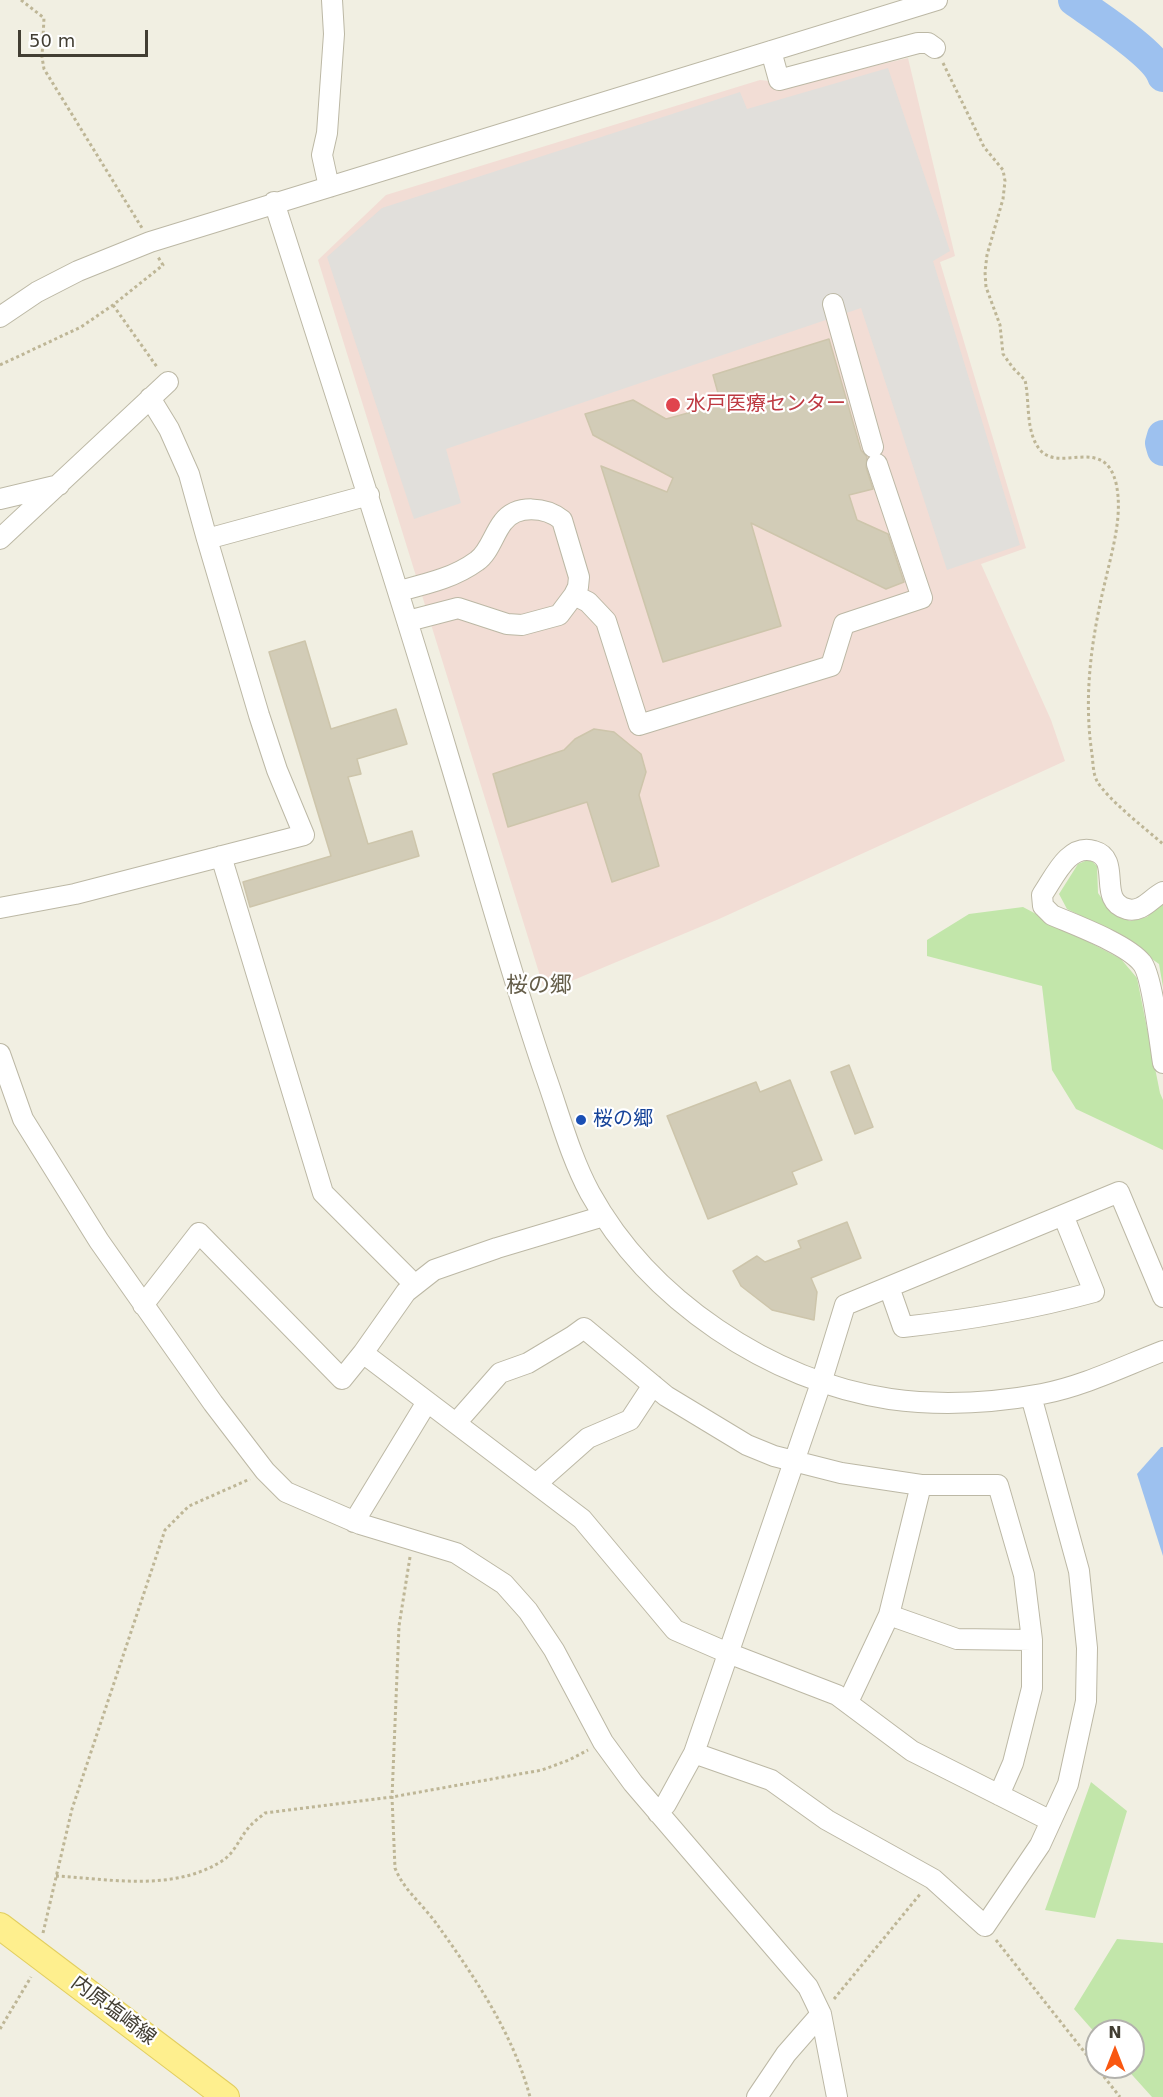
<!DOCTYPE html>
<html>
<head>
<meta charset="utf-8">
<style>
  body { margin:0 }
  #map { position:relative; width:1163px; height:2097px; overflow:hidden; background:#f1efe2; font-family:"DejaVu Sans",sans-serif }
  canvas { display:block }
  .north { position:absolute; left:1085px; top:2019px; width:60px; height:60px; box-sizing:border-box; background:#fff; border:2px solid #b3b2ad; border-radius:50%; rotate:0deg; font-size:16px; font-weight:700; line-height:24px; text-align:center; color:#423e33 }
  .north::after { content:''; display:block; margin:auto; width:21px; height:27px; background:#f95711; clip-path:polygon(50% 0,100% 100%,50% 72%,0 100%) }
  .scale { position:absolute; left:18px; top:30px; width:130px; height:27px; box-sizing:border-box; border:3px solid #423e33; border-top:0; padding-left:8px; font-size:18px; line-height:21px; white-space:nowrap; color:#423e33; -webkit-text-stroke:4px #fff; paint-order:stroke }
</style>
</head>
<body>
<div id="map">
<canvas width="1163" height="2097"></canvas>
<div class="north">N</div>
<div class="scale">50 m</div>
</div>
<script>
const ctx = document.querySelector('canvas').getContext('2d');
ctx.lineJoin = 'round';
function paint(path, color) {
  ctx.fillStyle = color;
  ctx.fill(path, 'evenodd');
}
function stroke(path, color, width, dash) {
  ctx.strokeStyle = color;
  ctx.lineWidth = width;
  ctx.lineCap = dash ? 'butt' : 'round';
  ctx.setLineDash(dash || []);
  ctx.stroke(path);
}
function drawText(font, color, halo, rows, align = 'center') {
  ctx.font = font + ' "DejaVu Sans","Noto Sans JP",sans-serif';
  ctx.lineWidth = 4.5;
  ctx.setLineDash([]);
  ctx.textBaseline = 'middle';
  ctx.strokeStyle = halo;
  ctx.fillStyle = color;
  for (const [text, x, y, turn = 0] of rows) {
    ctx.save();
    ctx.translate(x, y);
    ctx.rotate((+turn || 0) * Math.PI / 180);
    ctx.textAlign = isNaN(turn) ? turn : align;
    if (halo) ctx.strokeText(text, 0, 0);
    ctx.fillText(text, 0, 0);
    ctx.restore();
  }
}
const medical = new Path2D(`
  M908 58 955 256 940 262 1026 548 981 564 1051 720 1065 761 719 919 545 992 318 260 386 195 760 80 796 84Z`);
const green = new Path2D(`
  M1090 859 1097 866 1098 893 1112 913 1130 921 1147 917 1160 905H1163V987L1159 964 1115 933 1067 909 1059 894 1078 864Z
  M1023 907 1121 959 1137 978 1160 1093 1163 1100V1150L1076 1109 1052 1070 1042 986 927 956V940L969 914Z
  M1091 1782 1127 1811 1095 1918 1045 1910Z
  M1117 1939 1163 1943V2097H1152L1125 2067H1133V2031H1097V2035L1074 2009Z`);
const parking = new Path2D(`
  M888 68 950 251 933 261 1020 545 947 570 861 308 446 449 461 503 414 519 327 257 382 208 740 92 747 109Z`);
const water = new Path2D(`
  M1161 1447H1163V1556L1137 1474Z`);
const river = new Path2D(`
  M1074 0C1095 15 1156 54 1163 76
  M1163 436 1161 443 1163 450`);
const building = new Path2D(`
  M829 339 861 450 867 457 866 467 873 489 849 495 857 520 888 534 904 582 886 589 751 523 781 626 663 662 601 466 667 492 673 478 593 435 585 414 633 400 666 419 721 404 713 375Z
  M305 641 331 729 396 709 407 744 357 759 361 774 348 777 368 844 412 831 419 856 250 907 243 882 331 856 269 652Z
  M594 729 614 732 641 754 646 772 639 795 659 866 612 882 587 802 508 827 493 774 564 750 575 739Z
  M849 1065 873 1127 855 1134 831 1072Z
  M790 1080 822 1160 792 1172 797 1184 708 1219 667 1116 756 1082 760 1092Z
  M847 1222 861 1258 811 1278 817 1292 814 1320 772 1310 741 1286 733 1271 757 1256 765 1262 801 1248 798 1241Z`);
const path = new Path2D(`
  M21 0 44 18 42 57 44 69 142 228
  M943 63 984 147 1003 170 1005 181 1003 199 987 255 985 272 986 287 1000 325 1003 354 1013 368 1025 380C1030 402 1025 431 1040 450 1060 473 1104 435 1116 483 1123 514 1113 547 1106 578 1092 635 1083 695 1092 754 1093 762 1093 774 1097 781 1107 799 1146 829 1163 844
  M113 305 157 367
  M0 365 81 327 113 305 163 265 158 257
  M410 1557 399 1626 392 1797 395 1868C403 1889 423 1905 436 1923 474 1976 513 2033 530 2097
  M56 1876C110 1879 173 1892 222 1861 236 1852 240 1836 251 1825 255 1821 260 1817 265 1813L392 1797 542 1770 569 1760 588 1750
  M43 1933 72 1809 165 1530 189 1506 250 1479
  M996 1940 1120 2097
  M834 1999 921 1893
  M0 2029 31 1977`);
const minor = new Path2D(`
  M771 51 779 80 918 43H928L935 48
  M329 187 322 155 327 133 334 34 332 0
  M274 202C333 387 393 570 448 755 480 861 509 969 545 1074 559 1113 570 1156 590 1193 649 1300 770 1381 890 1399 940 1406 993 1403 1042 1394 1084 1386 1124 1366 1163 1351
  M833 304 873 447
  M0 317 37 292 78 271 150 242 937 0
  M150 398 169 429 189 474 207 539
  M0 499 59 485
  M0 539 168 382
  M399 591C426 584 454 578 477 561 489 553 494 533 503 522 517 504 546 507 562 520L579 577 578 587 574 595 559 615 522 625 507 624 458 608 408 621
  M574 595 588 602 606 621 639 725 831 666 844 624 922 598 877 464
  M221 856 323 1193 415 1285
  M1163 892C1151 898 1142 913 1127 909 1096 901 1123 859 1094 851 1068 843 1054 878 1042 895L1043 906 1052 915C1075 925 1127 944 1142 963 1152 975 1160 1044 1163 1063
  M0 908 75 894 304 835 277 770 259 715 207 539 369 495
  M0 1054 23 1119 99 1241 213 1403 265 1471 286 1492 360 1524 456 1553 504 1584 528 1611 554 1650 603 1742 633 1783 808 1987 821 2014 837 2097
  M889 1287 903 1327C967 1320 1032 1309 1094 1292L1063 1215
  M143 1305 199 1233 342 1379 363 1353 406 1292 434 1270 497 1248 604 1216
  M363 1353 582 1519 675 1630 728 1653 837 1695 912 1751 1051 1821
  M456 1423 500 1373 528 1363 573 1336 584 1328 666 1396 747 1445 774 1456 841 1473 921 1485H998L1024 1575 1032 1640V1688L1013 1763 999 1795
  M536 1484 588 1438 630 1420 653 1385
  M354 1522 427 1402
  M889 1615 957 1639 1032 1640
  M848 1702 889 1615 921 1485
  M694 1753 771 1780 827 1820 933 1879 985 1926 1040 1845 1068 1784 1086 1701 1087 1648 1079 1571 1031 1396
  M658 1813 666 1804 694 1753 821 1383 845 1305 1119 1192 1163 1297
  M757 2097 786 2054 821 2014`);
const major = new Path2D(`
  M0 1926 226 2097`);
const markers = [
  [673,405,8,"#e0444e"],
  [581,1120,6,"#1a4fb4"]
];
const healthNames = [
  ["水戸医療センター",686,405]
];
const transitNames = [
  ["桜の郷",593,1120]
];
const streetNames = [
  ["内原塩崎線",113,2011,37]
];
const quarterNames = [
  ["桜の郷",539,986]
];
paint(medical, '#f2ddd5');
paint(green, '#c2e6aa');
paint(parking, '#e1dfdb');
paint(water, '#9dc1ef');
stroke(river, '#9dc1ef', 32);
paint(building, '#d2ccb7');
stroke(building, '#cdc5ab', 1.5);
stroke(minor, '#bcb8a5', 22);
stroke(major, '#e2ce5f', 28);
stroke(path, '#beb696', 3, [3, 3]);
stroke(minor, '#fff', 20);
stroke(major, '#feef8e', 26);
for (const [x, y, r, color] of markers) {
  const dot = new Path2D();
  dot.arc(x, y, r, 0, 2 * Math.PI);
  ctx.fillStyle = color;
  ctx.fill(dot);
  stroke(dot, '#fff', 2);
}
drawText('20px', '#be3a42', '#fff', healthNames, 'left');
drawText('20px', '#164399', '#fff', transitNames, 'left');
drawText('20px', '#423e33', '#fff', streetNames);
drawText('22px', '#655e4a', '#fff', quarterNames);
</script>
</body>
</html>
